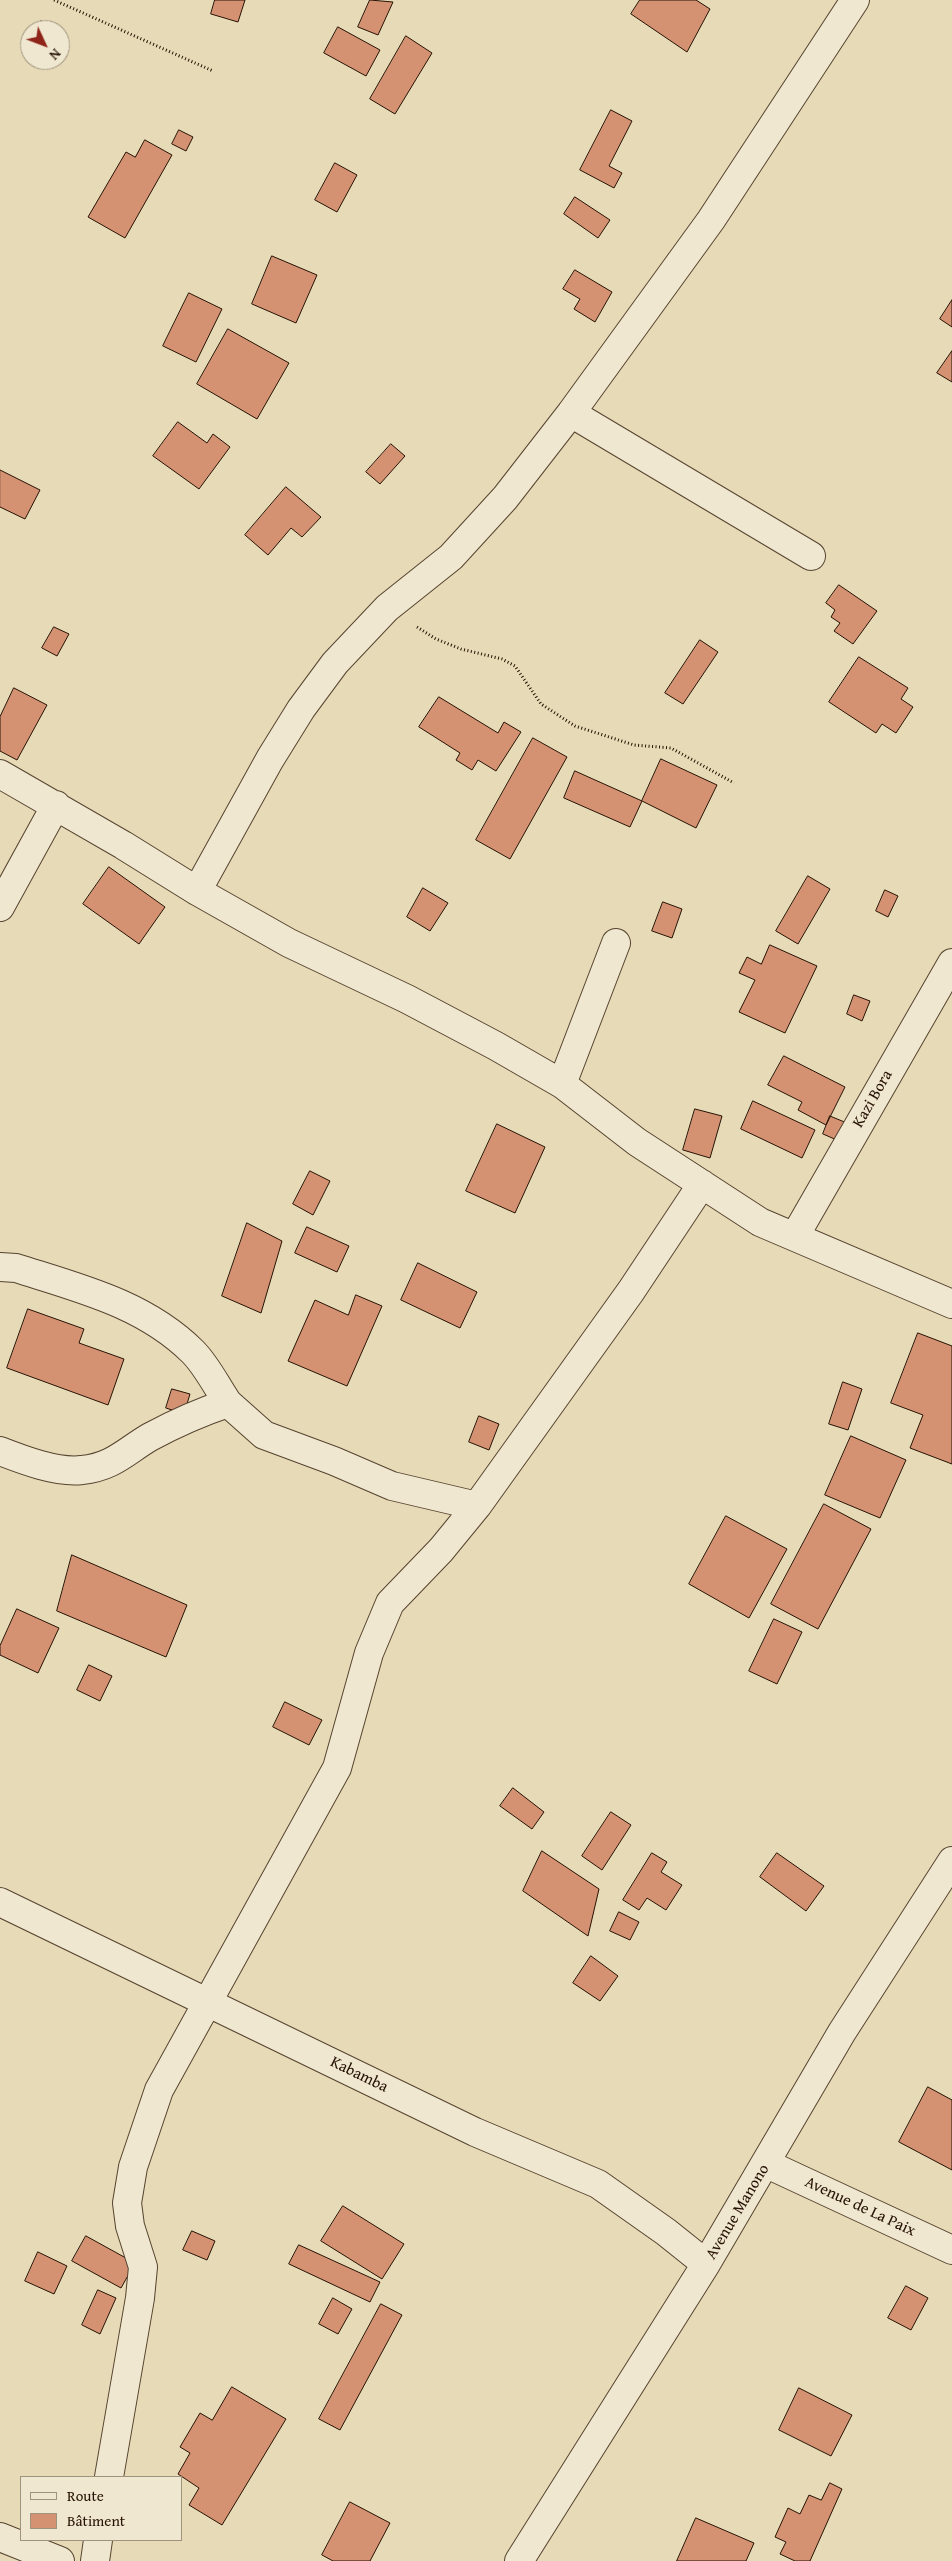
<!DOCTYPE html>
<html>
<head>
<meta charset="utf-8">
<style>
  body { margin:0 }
  #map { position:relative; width:952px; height:2561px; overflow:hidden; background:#e7dab6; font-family:"Gentium Book Plus",serif }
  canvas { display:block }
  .legend { position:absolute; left:20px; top:2476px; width:162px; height:65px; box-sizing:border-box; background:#efe7d0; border:1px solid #9f927e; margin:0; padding:6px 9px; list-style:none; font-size:15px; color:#261204 }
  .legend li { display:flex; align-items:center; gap:10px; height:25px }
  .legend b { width:25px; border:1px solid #9f927e }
  .north { position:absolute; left:20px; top:20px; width:50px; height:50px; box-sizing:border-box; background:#efe7d0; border:1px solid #9f927e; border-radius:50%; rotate:133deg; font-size:14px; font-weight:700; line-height:20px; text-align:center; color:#261204 }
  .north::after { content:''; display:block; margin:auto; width:18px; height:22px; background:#8f2418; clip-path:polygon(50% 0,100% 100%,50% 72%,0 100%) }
</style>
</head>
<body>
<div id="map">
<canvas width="952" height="2561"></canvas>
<ul class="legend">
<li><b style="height:6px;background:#efe7d0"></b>Route</li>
<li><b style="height:14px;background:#d49273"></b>Bâtiment</li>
</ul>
<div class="north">N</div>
</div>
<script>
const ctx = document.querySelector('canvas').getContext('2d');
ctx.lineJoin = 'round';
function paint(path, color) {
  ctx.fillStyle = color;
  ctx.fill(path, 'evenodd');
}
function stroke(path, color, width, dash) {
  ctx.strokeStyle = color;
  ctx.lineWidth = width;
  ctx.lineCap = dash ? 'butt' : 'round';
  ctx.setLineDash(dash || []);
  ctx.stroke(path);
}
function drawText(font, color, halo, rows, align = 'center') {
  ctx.font = font + ' "Gentium Book Plus",serif';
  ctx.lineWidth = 4.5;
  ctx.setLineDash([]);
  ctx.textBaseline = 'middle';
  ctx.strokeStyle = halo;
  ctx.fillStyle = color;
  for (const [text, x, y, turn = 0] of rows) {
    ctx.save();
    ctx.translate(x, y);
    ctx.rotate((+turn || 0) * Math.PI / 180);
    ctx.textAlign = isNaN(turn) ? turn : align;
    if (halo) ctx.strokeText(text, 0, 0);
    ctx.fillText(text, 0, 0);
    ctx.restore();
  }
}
const building = new Path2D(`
  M215 0H245L238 22 211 14Z
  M370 0 393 2 378 35 358 27Z
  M640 0H696L710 9 687 52 631 14Z
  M41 21 58 30H36Z
  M338 27 380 50 366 76 324 53Z
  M406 36 432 53 395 114 370 99Z
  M611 110 632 121 609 166 622 173 614 188 580 170Z
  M179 130 193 137 186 151 172 144Z
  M145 140 172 155 125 238 88 217 126 152 135 157Z
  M335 163 357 175 337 212 315 200Z
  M575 197 610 220 598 238 564 214Z
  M272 256 317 275 296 323 252 304Z
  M575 270 612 292 595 322 574 309 580 299 563 289Z
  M189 293 222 309 196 362 163 346Z
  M952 300V327L940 319Z
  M228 329 289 363 257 419 197 384Z
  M952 351V382L937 373Z
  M178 422 207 443 213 434 230 447 199 489 153 456Z
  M391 444 405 456 380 484 366 472Z
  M0 470 40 490 25 519 0 507Z
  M286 487 321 517 302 537 291 528 268 555 245 535Z
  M839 585 877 611 853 644 834 631 840 623 831 617 835 610 826 603Z
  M54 627 69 634 57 656 42 648Z
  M700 640 718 652 683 704 665 693Z
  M859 657 908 688 901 699 913 707 896 733 882 724 876 733 829 702Z
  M14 688 47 705 17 760 0 751V717Z
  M439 697 498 733 504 722 521 732 496 771 478 760 472 770 456 760 460 753 419 727Z
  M533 738 567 757 510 859 476 840Z
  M661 759 717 785 696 828 642 801Z
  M575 771 642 801 630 827 564 798Z
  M109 867 165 907 139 944 83 904Z
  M808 876 830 889 798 944 776 931Z
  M423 888 448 903 430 931 407 917Z
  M885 890 898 896 888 917 876 911Z
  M663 902 682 909 672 938 652 931Z
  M770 945 817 966 785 1033 739 1012 755 980 739 973 747 957 761 964Z
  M854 995 870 1001 862 1021 847 1014Z
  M784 1056 845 1087 826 1125 798 1110 802 1102 768 1085Z
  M753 1101 815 1130 802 1158 741 1129Z
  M695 1109 722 1116 710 1158 683 1150Z
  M830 1116 854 1126 846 1144 823 1134Z
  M497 1124 545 1147 515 1213 466 1191Z
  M310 1171 330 1181 313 1215 293 1204Z
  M247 1223 282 1241 261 1313 222 1296Z
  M307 1227 349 1246 337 1272 295 1253Z
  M418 1263 477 1292 460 1328 401 1300Z
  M356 1295 382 1306 347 1386 288 1361 315 1300 348 1315Z
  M28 1309 84 1329 79 1343 124 1359 108 1405 7 1368Z
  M918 1333 952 1346V1464L910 1448 923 1415 891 1403Z
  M843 1382 862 1389 848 1430 829 1424Z
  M172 1389 190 1394 184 1414 166 1408Z
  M479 1416 499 1424 489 1450 469 1442Z
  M851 1436 906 1460 880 1518 825 1495Z
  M824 1504 871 1529 818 1629 771 1604Z
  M726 1516 787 1549 749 1618 689 1584Z
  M72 1555 187 1605 166 1657 57 1611Z
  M17 1609 59 1628 38 1673 0 1655V1646Z
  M774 1619 802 1632 777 1684 749 1671Z
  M89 1665 112 1676 100 1701 77 1690Z
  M285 1702 322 1720 309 1745 273 1727Z
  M513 1788 544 1812 532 1829 500 1806Z
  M611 1812 631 1825 602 1870 582 1856Z
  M542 1851 599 1889 588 1936 523 1891Z
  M652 1853 667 1862 661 1872 682 1885 666 1910 647 1898 639 1910 623 1900Z
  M777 1853 824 1886 806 1911 760 1877Z
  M619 1912 639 1922 630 1940 610 1931Z
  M591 1956 618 1976 600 2001 573 1983Z
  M928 2087 952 2100V2170L899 2142Z
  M343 2206 404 2244 382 2279 321 2241Z
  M192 2231 215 2241 207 2260 183 2250Z
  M86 2236 135 2263 121 2288 72 2261Z
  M299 2245 380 2282 370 2302 289 2264Z
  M38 2252 67 2266 54 2294 25 2281Z
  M906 2286 928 2298 911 2330 888 2318Z
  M98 2290 116 2298 100 2334 82 2325Z
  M333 2298 352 2309 338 2334 319 2324Z
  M381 2304 402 2315 340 2430 319 2419Z
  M232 2387 286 2419 222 2525 189 2505 199 2488 178 2474 190 2453 180 2447 200 2413 212 2420Z
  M799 2388 852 2415 831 2456 779 2430Z
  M830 2483 842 2489 810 2561H795L780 2554 786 2542 775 2537 788 2508 800 2514 809 2495 821 2500Z
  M350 2502 390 2523 370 2561H333L322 2555Z
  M696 2518 754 2543 746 2561H677Z`);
const path = new Path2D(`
  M54 0 213 71
  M417 627 436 639 461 649 502 659 515 666 541 704 575 726 634 745 671 748 734 783`);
const minor = new Path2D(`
  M571 413 811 556
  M0 774 123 845 197 891 289 943 407 999 496 1046 562 1084 637 1142 760 1222 952 1304
  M197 891 270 759 301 709 335 663 387 608 451 557 505 498 571 413 711 220 855 0
  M0 907 56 805
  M562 1084 616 943
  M795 1236 952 963
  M0 1267 16 1268C79 1288 145 1304 193 1352 207 1366 217 1387 228 1403
  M0 1451C23 1460 57 1473 82 1470 113 1467 126 1451 150 1437 176 1423 201 1412 228 1403L264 1435 334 1461 392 1486 477 1506
  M0 1902 475 2132 598 2184 666 2232 706 2264
  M767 2164 952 2250
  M109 2477 140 2298 143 2267 130 2226 127 2203 133 2167 159 2090 337 1768 369 1653 390 1603 441 1550 477 1506 631 1291 702 1184
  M0 2537 60 2561
  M95 2561 98 2540
  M519 2561 706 2264 842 2032 952 1861`);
const streetNames = [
  ["Kazi Bora",873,1099,-60],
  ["Kabamba",359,2075,26],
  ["Avenue de La Paix",860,2207,25],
  ["Avenue Manono",738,2212,-59]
];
paint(building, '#d49273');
stroke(building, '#261204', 1);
stroke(minor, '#564430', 30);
stroke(path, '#261204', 3, [1, 2.5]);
stroke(minor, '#efe7d0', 28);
drawText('16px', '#261204', '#efe7d0', streetNames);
</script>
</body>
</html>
